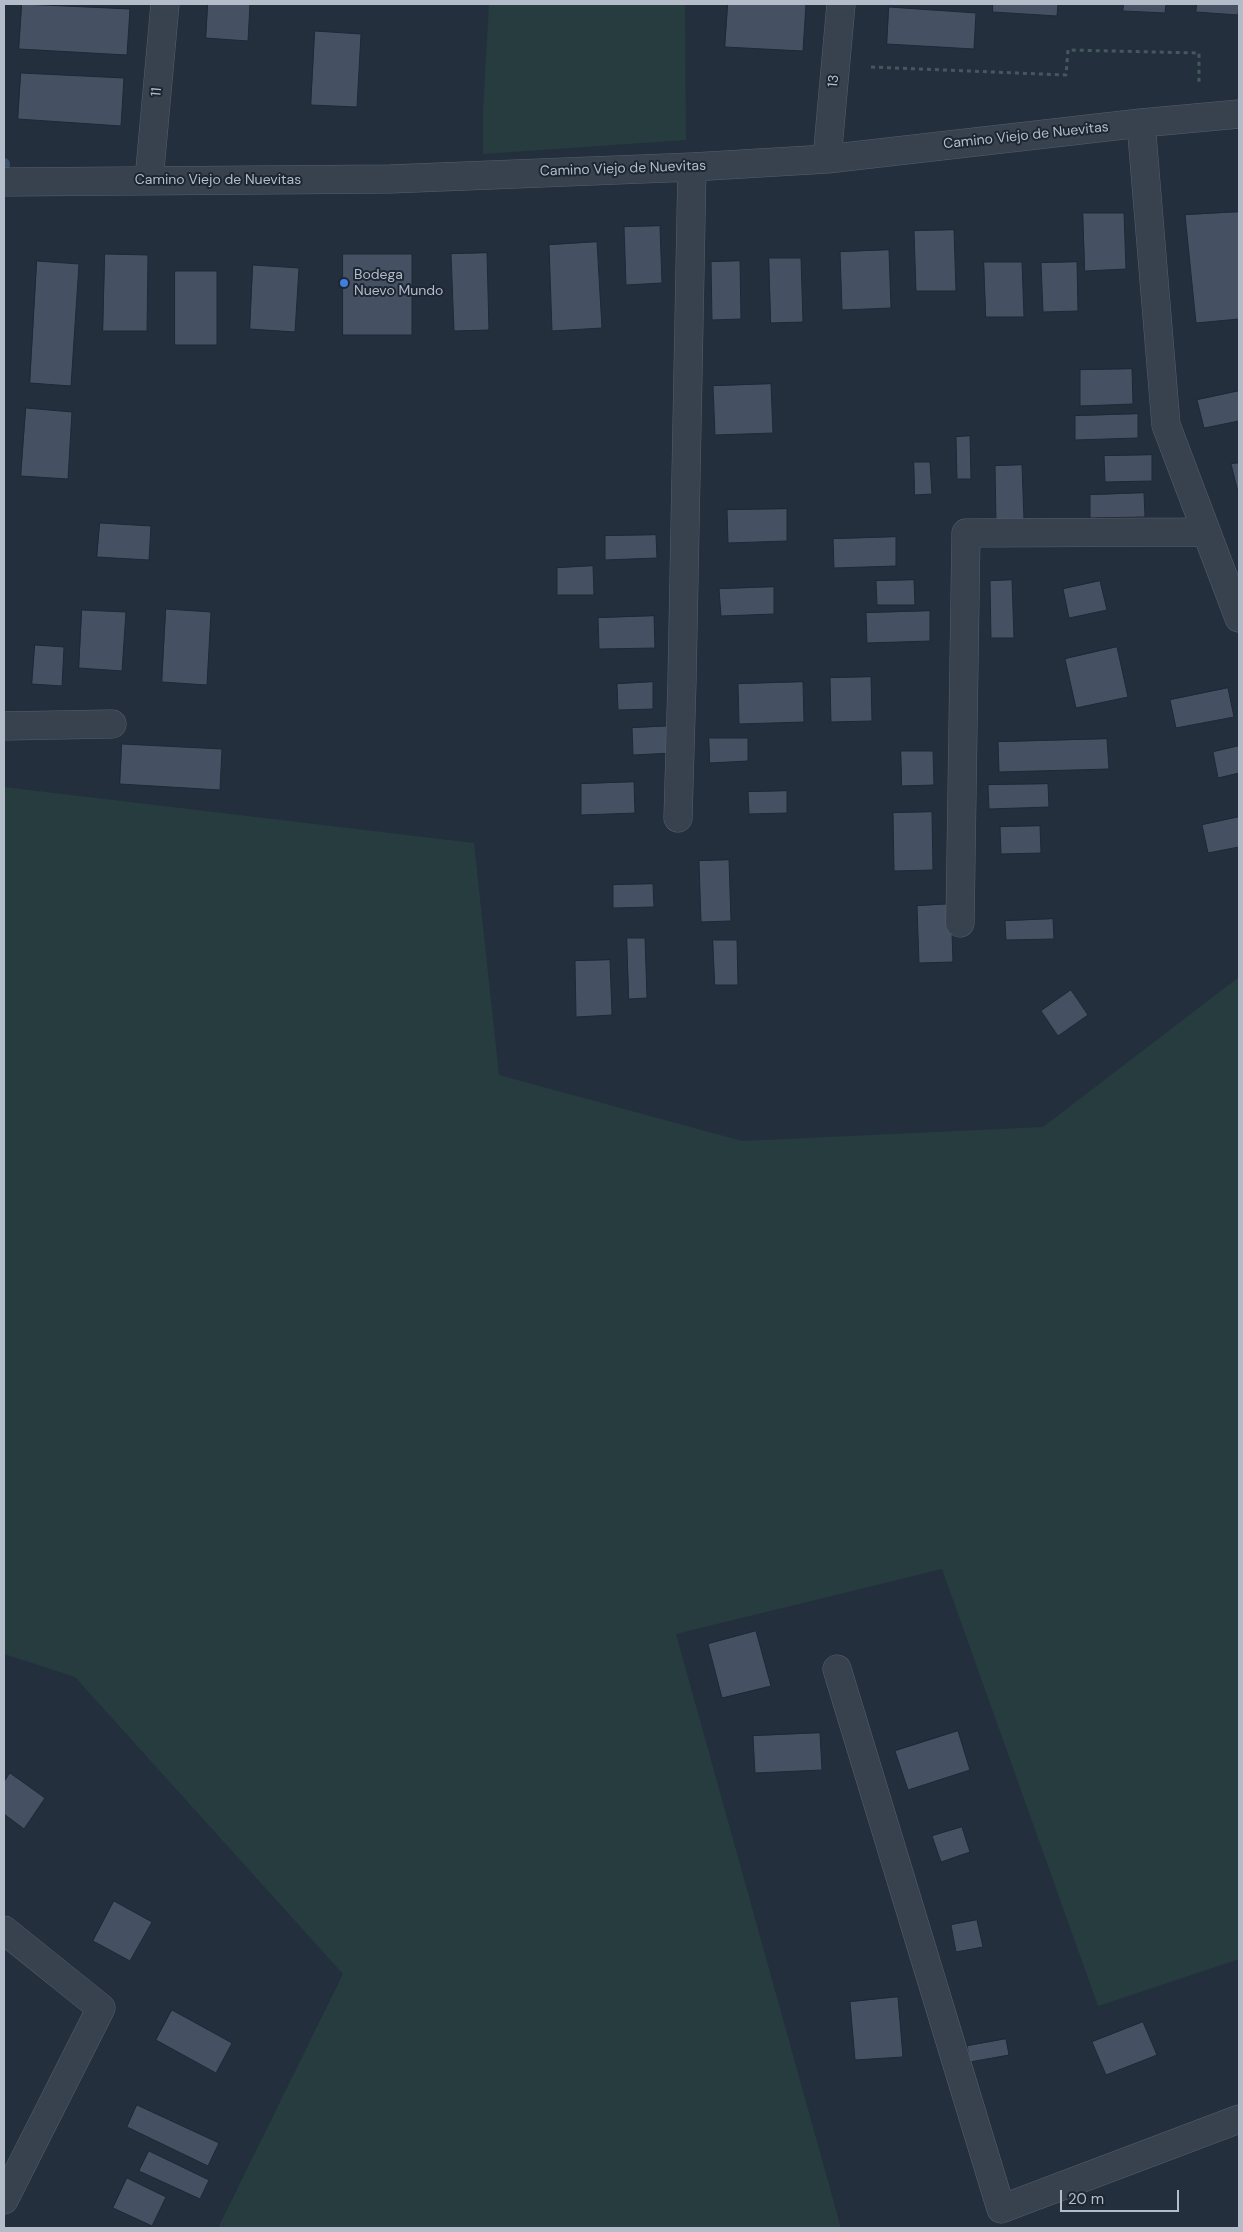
<!DOCTYPE html>
<html>
<head>
<meta charset="utf-8">
<style>
  body { margin:0 }
  #map { position:relative; width:1243px; height:2232px; overflow:hidden; background:#242f3e; font-family:"DM Sans",sans-serif }
  canvas { display:block }
  .frame { position:absolute; inset:0; border:5px solid #b4bcc9; pointer-events:none }
  .scale { position:absolute; left:1060px; top:2190px; width:119px; height:22px; box-sizing:border-box; border:2px solid #b4bcc9; border-top:0; padding-left:6px; font-size:15px; line-height:18px; white-space:nowrap; color:#b4bcc9; -webkit-text-stroke:4px #1d2633; paint-order:stroke }
</style>
</head>
<body>
<div id="map">
<canvas width="1243" height="2232"></canvas>
<div class="frame"></div>
<div class="scale">20 m</div>
</div>
<script>
const ctx = document.querySelector('canvas').getContext('2d');
ctx.lineJoin = 'round';
function paint(path, color) {
  ctx.fillStyle = color;
  ctx.fill(path, 'evenodd');
}
function stroke(path, color, width, dash) {
  ctx.strokeStyle = color;
  ctx.lineWidth = width;
  ctx.lineCap = dash ? 'butt' : 'round';
  ctx.setLineDash(dash || []);
  ctx.stroke(path);
}
function drawText(font, color, halo, rows, align = 'center') {
  ctx.font = font + ' "DM Sans",sans-serif';
  ctx.lineWidth = 4;
  ctx.setLineDash([]);
  ctx.textBaseline = 'middle';
  ctx.strokeStyle = halo;
  ctx.fillStyle = color;
  for (const [text, x, y, turn = 0] of rows) {
    ctx.save();
    ctx.translate(x, y);
    ctx.rotate((+turn || 0) * Math.PI / 180);
    ctx.textAlign = isNaN(turn) ? turn : align;
    if (halo) ctx.strokeText(text, 0, 0);
    ctx.fillText(text, 0, 0);
    ctx.restore();
  }
}
const green = new Path2D(`
  M489 4H685L686 140 483 154V112Z
  M4 787 474 843 499 1075 742 1141 1043 1127 1239 977V1959L1098 2006 942 1569 676 1634 841 2228H218L343 1974 75 1677 4 1654Z`);
const stream = new Path2D(`
  M4 164V165`);
const building = new Path2D(`
  M22 4 130 9 127 55 19 49Z
  M208 4H250L248 41 206 38Z
  M728 4H806L803 51 725 47Z
  M993 4H1058L1057 16 993 12Z
  M1124 4H1166L1165 13 1123 11Z
  M1197 4H1239L1238 15 1196 12Z
  M889 7 976 13 974 49 887 44Z
  M315 31 361 34 357 107 311 105Z
  M21 73 124 78 121 126 18 119Z
  M1239 212V319L1196 323 1185 215Z
  M1083 213H1124L1126 269 1085 271Z
  M660 226 662 283 626 285 624 227Z
  M954 230 956 291H916L914 231Z
  M597 242 602 328 552 331 549 245Z
  M889 250 891 308 842 310 840 252Z
  M487 253 489 330 454 331 451 254Z
  M105 254 148 255 147 331H103Z
  M343 254H412V335H343Z
  M769 258H801L803 322 771 323Z
  M37 261 79 264 71 386 30 383Z
  M740 261 741 319 712 320 711 262Z
  M984 262H1022L1024 317H986Z
  M1077 262 1078 311 1043 312 1041 263Z
  M253 265 299 268 295 332 250 329Z
  M175 271H217V345H175Z
  M1132 369 1133 404 1080 406V370Z
  M771 384 773 433 715 435 713 386Z
  M1239 391V421L1204 428 1197 400Z
  M26 408 72 412 68 479 21 476Z
  M1138 414V438L1075 440V416Z
  M970 436 971 479H957L956 437Z
  M1152 455V481L1105 482 1104 456Z
  M914 462H930L932 494 915 495Z
  M1239 463V492H1238L1231 464Z
  M1022 465 1024 520 996 522 995 466Z
  M1144 493 1145 517 1090 518V495Z
  M787 509V541L728 543 727 510Z
  M100 523 151 526 149 560 97 557Z
  M656 535 657 558 605 560V536Z
  M896 537V566L834 568 833 539Z
  M593 566 594 595H557V568Z
  M914 580 915 605H877L876 581Z
  M1012 580 1014 638H991L990 581Z
  M1100 581 1107 610 1069 618 1063 589Z
  M774 587V614L721 616 719 589Z
  M166 609 211 612 207 685 162 682Z
  M82 610 126 612 122 671 79 668Z
  M930 611V641L867 643 866 613Z
  M654 616 655 648 599 649 598 618Z
  M35 645 64 647 62 686 32 684Z
  M1117 647 1128 697 1076 708 1065 659Z
  M871 677 872 721 831 722 830 678Z
  M653 682V709L618 710 617 684Z
  M803 682 804 722 739 724 738 684Z
  M1228 688 1234 717 1176 728 1170 700Z
  M672 726 673 753 633 755 632 728Z
  M709 738H748V761L710 763Z
  M1107 739 1109 769 999 772 998 742Z
  M122 744 222 749 220 790 120 784Z
  M1239 746V773L1218 778 1213 752Z
  M901 751H933L934 785 902 786Z
  M634 782 635 813 581 815V784Z
  M1048 784 1049 807 989 809 988 785Z
  M787 791V813L749 814 748 792Z
  M932 812 933 870 894 871 893 813Z
  M1239 817V847L1208 853 1202 825Z
  M1040 826 1041 853 1001 854 1000 827Z
  M729 860 731 921 701 922 699 861Z
  M653 884 654 907 613 908V885Z
  M951 904 953 962 919 963 917 906Z
  M1053 919 1054 939 1006 940 1005 921Z
  M627 938H645L647 998 629 999Z
  M713 940H737L738 985H715Z
  M610 960 612 1015 576 1017 575 961Z
  M1071 990 1088 1015 1058 1036 1041 1011Z
  M756 1631 771 1686 722 1698 708 1644Z
  M958 1731 970 1770 908 1790 895 1751Z
  M820 1733 822 1770 755 1773 753 1736Z
  M10 1773 45 1798 24 1829 4 1814V1782Z
  M962 1827 970 1852 941 1862 932 1836Z
  M114 1901 152 1922 130 1961 93 1941Z
  M977 1920 983 1947 956 1952 951 1925Z
  M898 1997 903 2057 855 2060 850 2002Z
  M172 2010 232 2043 216 2073 156 2040Z
  M1143 2022 1157 2055 1106 2075 1092 2042Z
  M1006 2039 1009 2055 970 2062 967 2046Z
  M137 2105 219 2143 208 2166 127 2127Z
  M149 2151 209 2180 200 2199 139 2171Z
  M127 2178 166 2197 152 2226 113 2208Z`);
const path = new Path2D(`
  M871 67 1066 75 1068 50 1199 53V82`);
const minor = new Path2D(`
  M1141 123 1166 425 1239 618
  M827 159 841 4
  M149 180 165 4
  M4 182 390 179 692 167 827 159 1141 123 1239 114
  M4 726 112 724
  M678 818 682 681 692 167
  M960 923 966 533 1206 532
  M837 1669 1001 2209 1239 2119
  M4 1930 101 2008 4 2200`);
const markers = [
  [344,283,5,"#3f7fe0"]
];
const streetNames = [
  ["13",834,81,-85],
  ["11",157,92,-85],
  ["Camino Viejo de Nuevitas",1026,136,-6],
  ["Camino Viejo de Nuevitas",623,169,-2],
  ["Camino Viejo de Nuevitas",218,180]
];
const poiNames = [
  ["Bodega",354,275],
  ["Nuevo Mundo",354,291]
];
paint(green, '#263c3f');
stroke(stream, '#394c67', 12);
paint(building, '#455162');
stroke(building, '#1f2835', 1);
stroke(minor, '#565f6c', 29);
stroke(path, '#44595c', 3, [4, 4]);
stroke(minor, '#38414e', 28);
for (const [x, y, r, color] of markers) {
  const dot = new Path2D();
  dot.arc(x, y, r, 0, 2 * Math.PI);
  ctx.fillStyle = color;
  ctx.fill(dot);
  stroke(dot, '#1d2633', 2);
}
drawText('14px', '#b4bcc9', '#1d2633', streetNames);
drawText('14px', '#b4bcc9', '#1d2633', poiNames, 'left');
</script>
</body>
</html>
